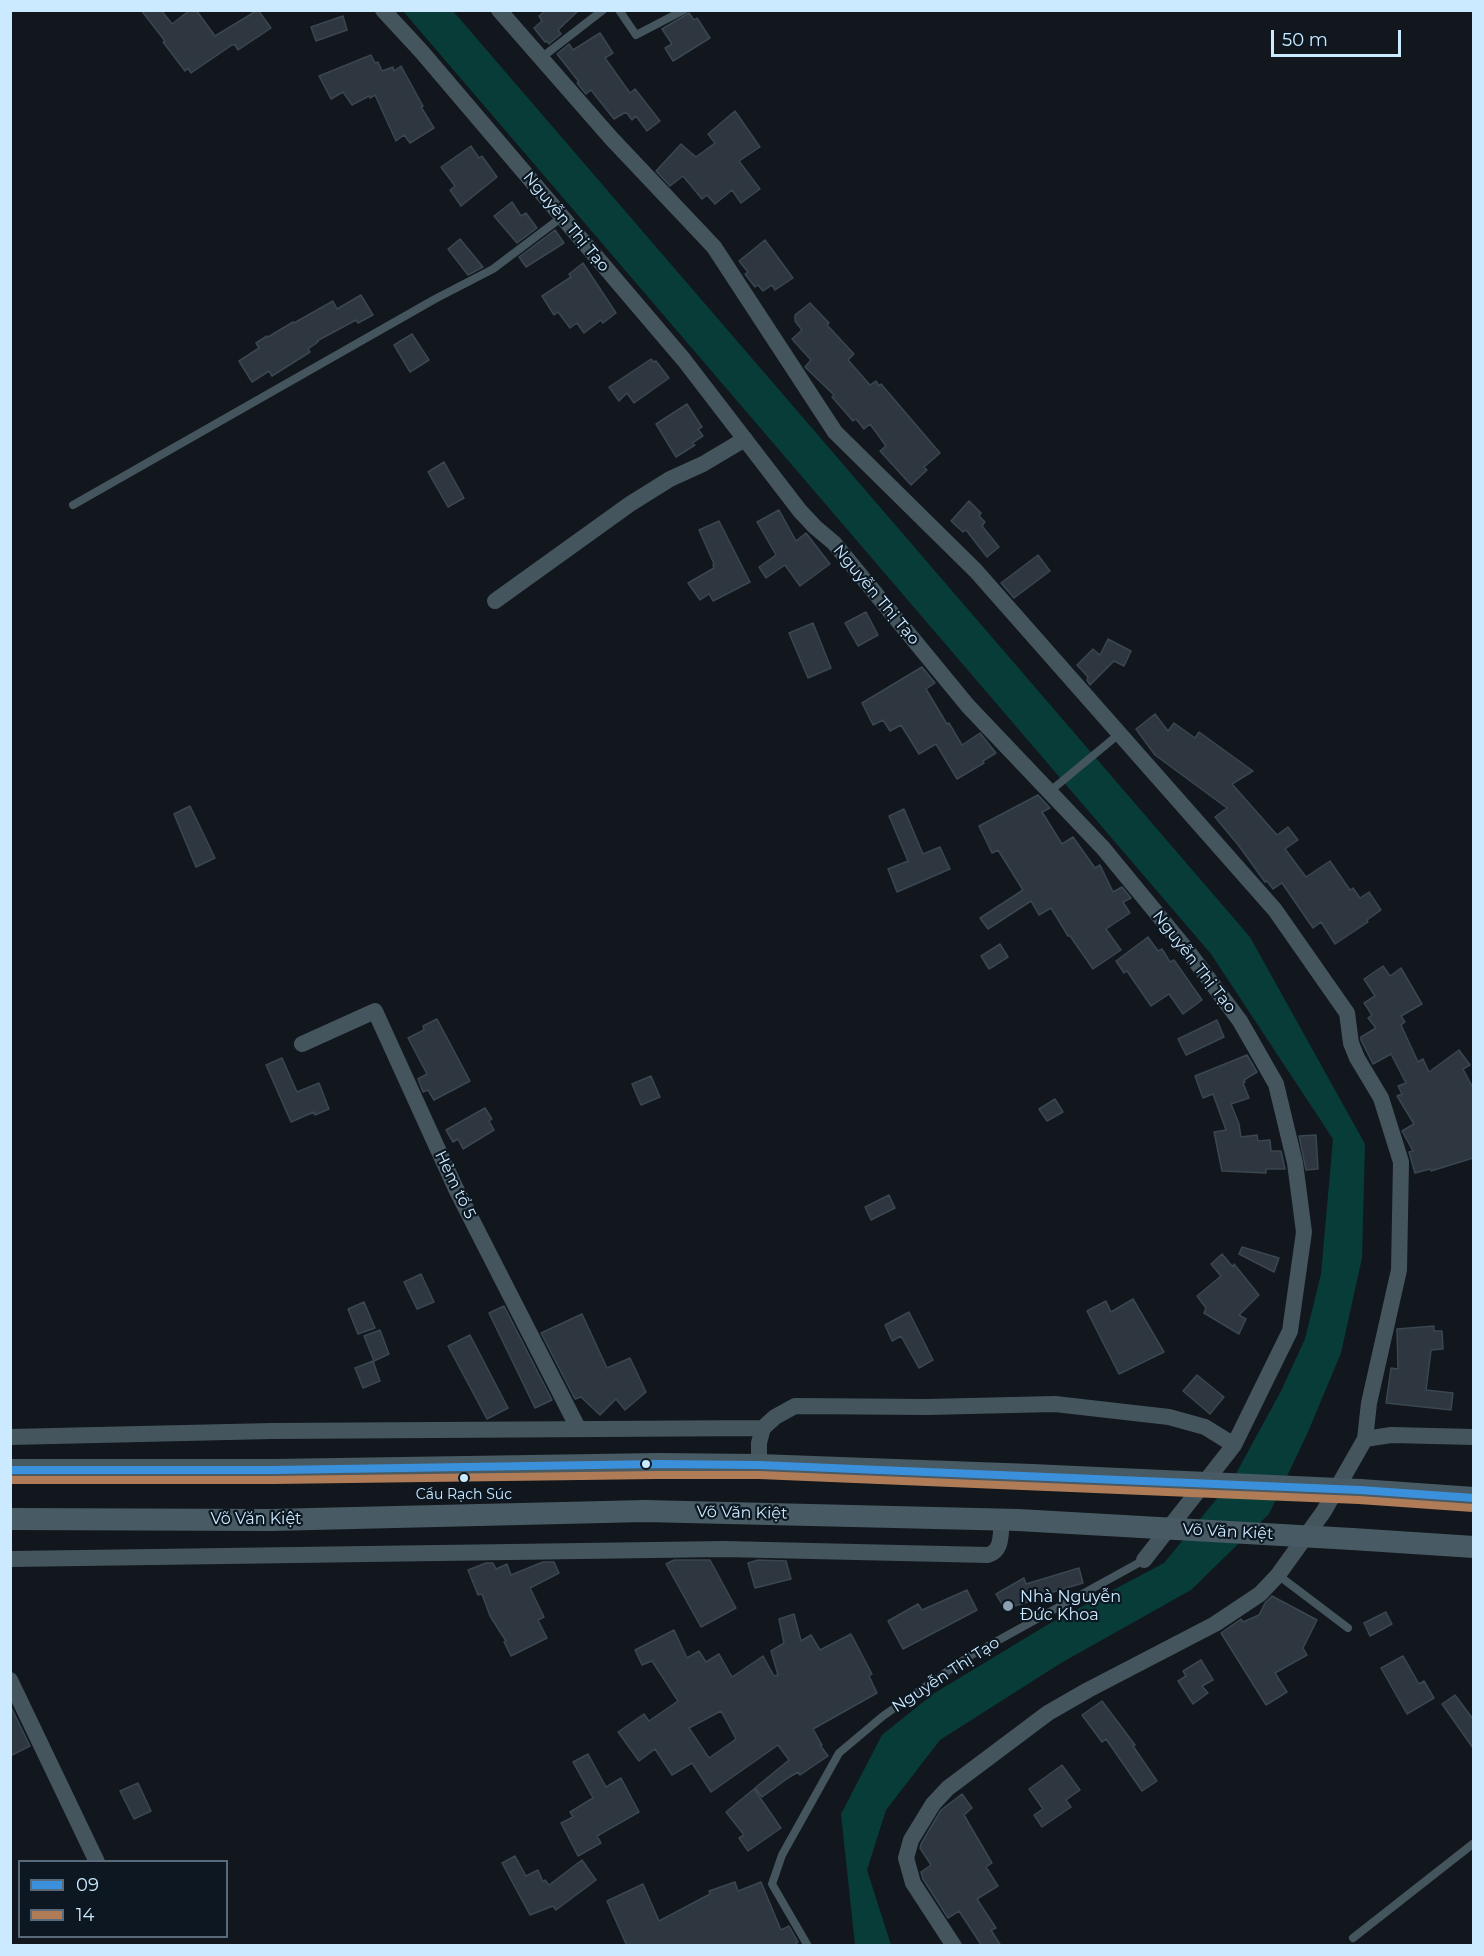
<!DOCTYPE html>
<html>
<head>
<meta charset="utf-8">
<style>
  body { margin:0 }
  #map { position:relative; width:1484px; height:1956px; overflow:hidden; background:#11171c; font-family:Montserrat,sans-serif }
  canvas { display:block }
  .frame { position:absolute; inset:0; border:12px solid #cceaff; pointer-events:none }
  .legend { position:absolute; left:18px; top:1860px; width:210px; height:78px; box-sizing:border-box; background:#0c1721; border:2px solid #596b7a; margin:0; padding:8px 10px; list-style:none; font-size:18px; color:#cceaff }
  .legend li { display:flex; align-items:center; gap:12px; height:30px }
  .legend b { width:30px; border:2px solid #596b7a }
  .scale { position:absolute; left:1271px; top:30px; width:130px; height:27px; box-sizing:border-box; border:3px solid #cceaff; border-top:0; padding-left:8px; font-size:18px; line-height:21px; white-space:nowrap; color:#cceaff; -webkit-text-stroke:4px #0c1721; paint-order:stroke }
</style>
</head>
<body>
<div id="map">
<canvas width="1484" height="1956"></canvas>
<div class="frame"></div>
<ul class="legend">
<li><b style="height:8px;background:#3a90db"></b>09</li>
<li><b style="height:8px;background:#b07c57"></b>14</li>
</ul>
<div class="scale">50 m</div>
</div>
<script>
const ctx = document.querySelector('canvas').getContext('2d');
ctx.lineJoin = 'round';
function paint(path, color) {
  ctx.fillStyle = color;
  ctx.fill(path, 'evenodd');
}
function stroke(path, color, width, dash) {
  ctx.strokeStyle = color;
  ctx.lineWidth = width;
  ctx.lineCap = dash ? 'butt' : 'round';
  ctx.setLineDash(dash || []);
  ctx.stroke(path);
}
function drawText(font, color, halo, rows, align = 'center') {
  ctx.font = font + ' Montserrat,sans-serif';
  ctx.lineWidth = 4.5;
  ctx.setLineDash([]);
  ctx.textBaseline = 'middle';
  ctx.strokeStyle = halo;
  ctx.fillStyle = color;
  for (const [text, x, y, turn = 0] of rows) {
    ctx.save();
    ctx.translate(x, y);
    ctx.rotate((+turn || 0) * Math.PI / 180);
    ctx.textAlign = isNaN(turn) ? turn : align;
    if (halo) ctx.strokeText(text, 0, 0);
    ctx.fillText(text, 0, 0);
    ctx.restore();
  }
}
const water = new Path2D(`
  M403 11H453L1250 937 1365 1144 1362 1258 1341 1353 1308 1432 1269 1514 1191 1590 1061 1663 940 1740 886 1810 867 1870 891 1945H855L841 1814 882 1735 933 1694 1047 1625 1164 1563 1233 1479 1281 1391 1305 1339 1321 1274 1333 1139 1211 954Z`);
const building = new Path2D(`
  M141 10H161L172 24 190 10H196L215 36 258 10 271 28 238 50 235 45H232L191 73 188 68 185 71 163 42 165 41Z
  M546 10H579L558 30 561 34 549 44 547 41 545 42 534 28 542 21 539 16Z
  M689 13 694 20 697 18 710 38 673 61 665 48 672 44 662 29Z
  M343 16 347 30 316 41 311 27Z
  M600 33 613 53 605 58 630 93 635 89 660 121 647 131 636 116 632 120 626 112 614 119 591 90 586 94 577 83 579 82 557 54 569 44 573 50Z
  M371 55 375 63 378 62 382 71 393 67 394 71 401 66 423 106 421 107 434 128 410 143 404 135 396 141 375 95 370 98 369 96 352 105 343 92 331 99 319 76Z
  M735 111 760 147 739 161 760 189 741 203 732 190 715 204 707 195 702 199 683 176 670 186 656 171 681 144 696 157 715 143 708 134Z
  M471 146 479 158 482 156 497 177 461 206 450 190 455 186 441 167Z
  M512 202 521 216 526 213 537 228 517 243 494 216Z
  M555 230 564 243 526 267 519 257Z
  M460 239 483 267 468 275 448 249Z
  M765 240 793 278 775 290 772 285 763 291 758 285 755 287 745 274 748 272 739 261Z
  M583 263 616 313 603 323 601 320 584 333 577 323 570 328 558 312 554 315 542 296 571 277 569 274Z
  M361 295 373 315 358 323 356 320 317 341 318 342 308 349 310 352 272 376 269 371 252 382 239 361 259 348 256 343 267 336 268 337 293 322 294 323 333 301 337 309Z
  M810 303 829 323 827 325 854 354 848 360 870 385 876 381 879 386 881 384 940 453 924 467 927 470 911 485 880 451 886 446 870 424 864 429 856 419 853 421 832 397 834 395 805 367 811 360 792 339 802 330 795 321V315Z
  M412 334 429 360 410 372 394 345Z
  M651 359 654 362 656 361 669 378 634 403 627 393 619 401 609 387Z
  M687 404 702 427 698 429 703 436 692 443 695 445 676 457 656 424Z
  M444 462 464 498 448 507 428 472Z
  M969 501 981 513 979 516 985 522 982 526 999 547 987 557 966 530 963 532 951 521Z
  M779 510 796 541 806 533 830 564 800 586 785 565 766 578 759 567 776 555 757 522Z
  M719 521 750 582 713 601 709 594 700 600 688 583 714 568 713 565 714 564 699 530Z
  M1038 555 1050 571 1014 598 1001 583Z
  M866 612 878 635 858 646 845 623Z
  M813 623 831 668 808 678 789 633Z
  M1108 639 1131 651 1124 666 1114 661 1090 685 1087 680 1088 677 1077 665 1093 649 1100 655Z
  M922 667 935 683 926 689 947 724 949 723 962 745 980 733 996 753 983 761 984 763 957 779 936 744 919 754 901 725 890 731 883 720 873 725 862 703Z
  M1155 714 1168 731 1174 723 1195 738 1199 732 1253 771 1232 784 1277 835 1288 827 1298 840 1285 849 1306 877 1330 861 1350 890 1353 888 1360 898 1369 892 1381 910 1367 920 1368 922 1335 944 1321 922 1313 928 1282 883 1273 889 1267 881 1265 882 1239 846 1215 817 1227 808 1155 755 1136 729Z
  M1038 795 1050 808 1042 812 1062 844 1073 837 1095 868 1100 865 1113 892 1122 887 1131 898 1123 902 1130 913 1106 929 1121 950 1093 969 1070 936H1068L1051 908 1039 915 1031 901 988 929 980 918 1023 890 998 850 992 853 979 826Z
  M190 806 215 858 196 867 174 814Z
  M904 809 923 854 940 847 950 869 897 892 888 869 908 861 889 816Z
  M1148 937 1158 951 1162 949 1170 962 1174 960 1202 1000 1183 1014 1169 994 1151 1006 1127 971 1124 973 1116 961Z
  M1000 944 1008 957 989 969 981 956Z
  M1383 966 1390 976 1401 968 1422 1004 1401 1016 1405 1022 1401 1025 1418 1062 1423 1059 1429 1072 1459 1050 1470 1065 1463 1069 1473 1088V1158L1431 1171 1430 1169 1415 1173 1409 1152 1413 1151 1402 1131 1414 1124 1397 1096 1402 1094 1398 1086 1406 1083 1391 1054 1373 1064 1361 1040V1037L1376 1028 1368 1018 1372 1015 1364 1003 1375 996 1364 979Z
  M437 1019 470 1081 434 1100 428 1090 423 1092 418 1079 427 1074 408 1038 424 1030 423 1026Z
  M1217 1020 1224 1037 1186 1055 1178 1039Z
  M1247 1055 1257 1072 1244 1080 1245 1082 1243 1083 1249 1098 1231 1104 1239 1124 1241 1137 1257 1135 1258 1141 1270 1140 1271 1151H1281L1285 1169H1266V1173L1222 1171 1214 1132 1226 1130 1213 1094 1203 1098 1195 1076Z
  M282 1058 297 1092 319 1083 329 1109 315 1115 314 1112 291 1122 266 1065Z
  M651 1076 660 1097 641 1105 632 1084Z
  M1055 1099 1063 1112 1047 1121 1039 1109Z
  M485 1108 492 1119 489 1121 494 1130 463 1149 458 1139 453 1142 446 1130Z
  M1316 1135 1318 1169 1306 1170 1299 1136Z
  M889 1195 895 1208 871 1220 865 1207Z
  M1242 1247 1279 1258 1274 1272 1239 1254Z
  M1222 1254 1233 1267 1234 1264 1259 1295 1239 1315 1246 1319 1239 1334 1204 1313 1206 1308 1197 1296 1221 1276 1211 1264Z
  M421 1274 434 1302 417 1309 404 1282Z
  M1133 1299 1164 1352 1119 1374 1087 1311 1106 1301 1111 1312Z
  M364 1302 375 1328 358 1334 348 1309Z
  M504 1306 552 1400 535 1408 489 1313Z
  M909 1312 933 1360 919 1368 901 1336 892 1341 885 1325Z
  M582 1314 607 1368 630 1358 646 1392 625 1410 616 1399 600 1415 581 1397 575 1399 541 1333Z
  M1434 1326V1331H1442L1443 1349 1431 1350 1426 1390 1453 1393 1451 1410 1386 1403 1391 1368 1398 1369 1397 1329Z
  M380 1330 389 1354 374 1361 364 1336Z
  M470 1335 508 1408 487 1419 448 1346Z
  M373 1361 380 1381 363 1388 355 1368Z
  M1197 1375 1224 1397 1210 1414 1183 1391Z
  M674 1560H710L736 1608 701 1627 666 1564Z
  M758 1560 786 1561 791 1579 755 1588 748 1563Z
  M543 1562H554L559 1573 530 1588 544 1617 538 1620 547 1638 511 1656 504 1642 506 1641 490 1616 482 1594 478 1595 468 1570 486 1563H493L496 1569 507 1564 511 1575Z
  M1079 1568 1083 1583 1030 1599 1031 1601 1005 1609 996 1594 1024 1578 1026 1584Z
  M967 1590 977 1610 903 1649 888 1621 918 1604 922 1610Z
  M1272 1596 1317 1620 1303 1648 1307 1655 1275 1673 1287 1692 1266 1705 1221 1633 1241 1619 1243 1622 1259 1615 1265 1603Z
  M1386 1612 1392 1624 1370 1636 1364 1623Z
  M794 1614 801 1641 811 1635 820 1650 851 1634 872 1674 869 1676 877 1693 813 1729 822 1745H820L828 1756 800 1775 798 1772 788 1778 762 1797 755 1788 789 1760 778 1745 711 1792 692 1763 672 1775 655 1749 639 1761 618 1732 644 1714 649 1721 678 1701 652 1661 642 1665 635 1650 674 1630 687 1658 699 1651 706 1662 719 1654 732 1677 763 1656 774 1676 778 1675 771 1651 784 1643 779 1619ZM721 1711 736 1739 709 1758 689 1728Z
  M1403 1656 1419 1684 1424 1681 1434 1698 1407 1714 1381 1668Z
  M1201 1660 1213 1680 1202 1686 1208 1693 1193 1704 1178 1681 1186 1676 1183 1671Z
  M1455 1695 1473 1719V1748L1442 1704Z
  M1102 1701 1135 1745 1133 1746 1157 1781 1142 1791 1106 1739 1102 1742 1082 1715Z
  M10 1705 30 1746 10 1756Z
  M588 1754 606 1787 621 1778 639 1812 597 1836 601 1843 578 1856 561 1823 573 1817 570 1812 593 1798 573 1762Z
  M1062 1765 1080 1790 1066 1800 1071 1807 1042 1827 1034 1815 1043 1809 1029 1789Z
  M138 1783 151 1811 134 1819 120 1791Z
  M754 1789 781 1828 748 1851 739 1838 744 1835 726 1812Z
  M962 1794 972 1808 964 1815 992 1863 986 1867 998 1886 977 1899 996 1928 991 1930 1001 1946H982L959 1911 948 1918 923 1879 921 1872 931 1865 920 1848 921 1844 941 1810Z
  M515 1856 526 1876 538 1870 543 1882 545 1880 549 1885 582 1860 596 1880 556 1910 553 1906 530 1915 502 1863Z
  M735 1882 738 1891 761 1882 781 1930 789 1926 798 1942 794 1946H627L607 1901 643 1884 659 1921 710 1894 709 1891Z`);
const lane = new Path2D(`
  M619 10 636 35 684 10
  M541 58 603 10
  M73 505 435 299 493 269 562 217
  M1049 792 1119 734
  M1278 1575 1348 1628
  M1353 1938 1474 1843
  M808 1946 772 1884 782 1855 839 1753 883 1716 968 1657 1144 1560`);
const street = new Path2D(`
  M383 10 421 51 684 360 800 511 815 527 834 543 968 706 1103 848 1187 950 1240 1021 1276 1084 1295 1163 1304 1232 1290 1331 1234 1445 1144 1560
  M499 10 611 138 714 247 835 432 976 571 1275 910 1347 1013 1351 1043 1357 1058 1381 1098 1401 1162 1399 1270 1369 1403 1365 1439 1324 1511 1278 1575 1260 1594 1215 1624 1088 1690 1048 1713 948 1788 933 1804 911 1840 906 1858 913 1883 954 1946
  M495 601 630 504 670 479 703 464 745 439
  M302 1044 375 1011 456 1189 578 1428
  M10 1437 272 1431 763 1428
  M1365 1439 1391 1435 1474 1437
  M759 1465V1443L763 1428 775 1417 795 1406 927 1407 1055 1404 1169 1417 1205 1427 1234 1445
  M10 1559 724 1549 988 1555C1003 1550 1000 1535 1002 1520
  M10 1680 97 1862`);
const secondary = new Path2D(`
  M10 1470H273L658 1464 759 1465 1032 1475
  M1360 1490 1474 1498
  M10 1519 271 1520 645 1511 1018 1520
  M1352 1539 1474 1547`);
const secondaryBridge = new Path2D(`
  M1032 1475 1360 1490
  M1018 1520 1352 1539`);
const bus1 = new Path2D(`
  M10 1470H273L658 1464 759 1465 1360 1490 1474 1498`);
const bus2 = new Path2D(`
  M10 1480H273L658 1475H759L1359 1500 1473 1508`);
const markers = [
  [646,1464,5,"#cceaff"],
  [464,1478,5,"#cceaff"],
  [1008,1606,6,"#8ba0b0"]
];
const busNames = [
  ["Cầu Rạch Súc",464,1495]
];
const streetNames = [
  ["Nguyễn Thị Tạo",566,222,50],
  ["Nguyễn Thị Tạo",876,595,50],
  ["Nguyễn Thị Tạo",1194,962,52],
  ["Hẻm tổ 5",455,1185,64],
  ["Võ Văn Kiệt",742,1513,1],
  ["Võ Văn Kiệt",256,1519],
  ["Võ Văn Kiệt",1228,1532,3],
  ["Nguyễn Thị Tạo",946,1675,-33]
];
const poiNames = [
  ["Nhà Nguyễn",1020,1597],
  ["Đức Khoa",1020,1615]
];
paint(water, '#073c39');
paint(building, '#2e373f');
stroke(building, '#3a4651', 1.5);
stroke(lane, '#44555e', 8);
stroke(street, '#44555e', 16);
stroke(secondary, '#485a63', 22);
stroke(secondaryBridge, '#485a63', 22);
stroke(bus1, '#3a90db', 8);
stroke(bus2, '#b07c57', 8);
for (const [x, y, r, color] of markers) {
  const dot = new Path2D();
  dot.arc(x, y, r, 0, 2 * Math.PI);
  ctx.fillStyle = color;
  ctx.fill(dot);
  stroke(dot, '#0c1721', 2);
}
drawText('14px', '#cceaff', '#0c1721', busNames);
drawText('16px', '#cceaff', '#0c1721', streetNames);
drawText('16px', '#cceaff', '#0c1721', poiNames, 'left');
</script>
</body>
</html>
